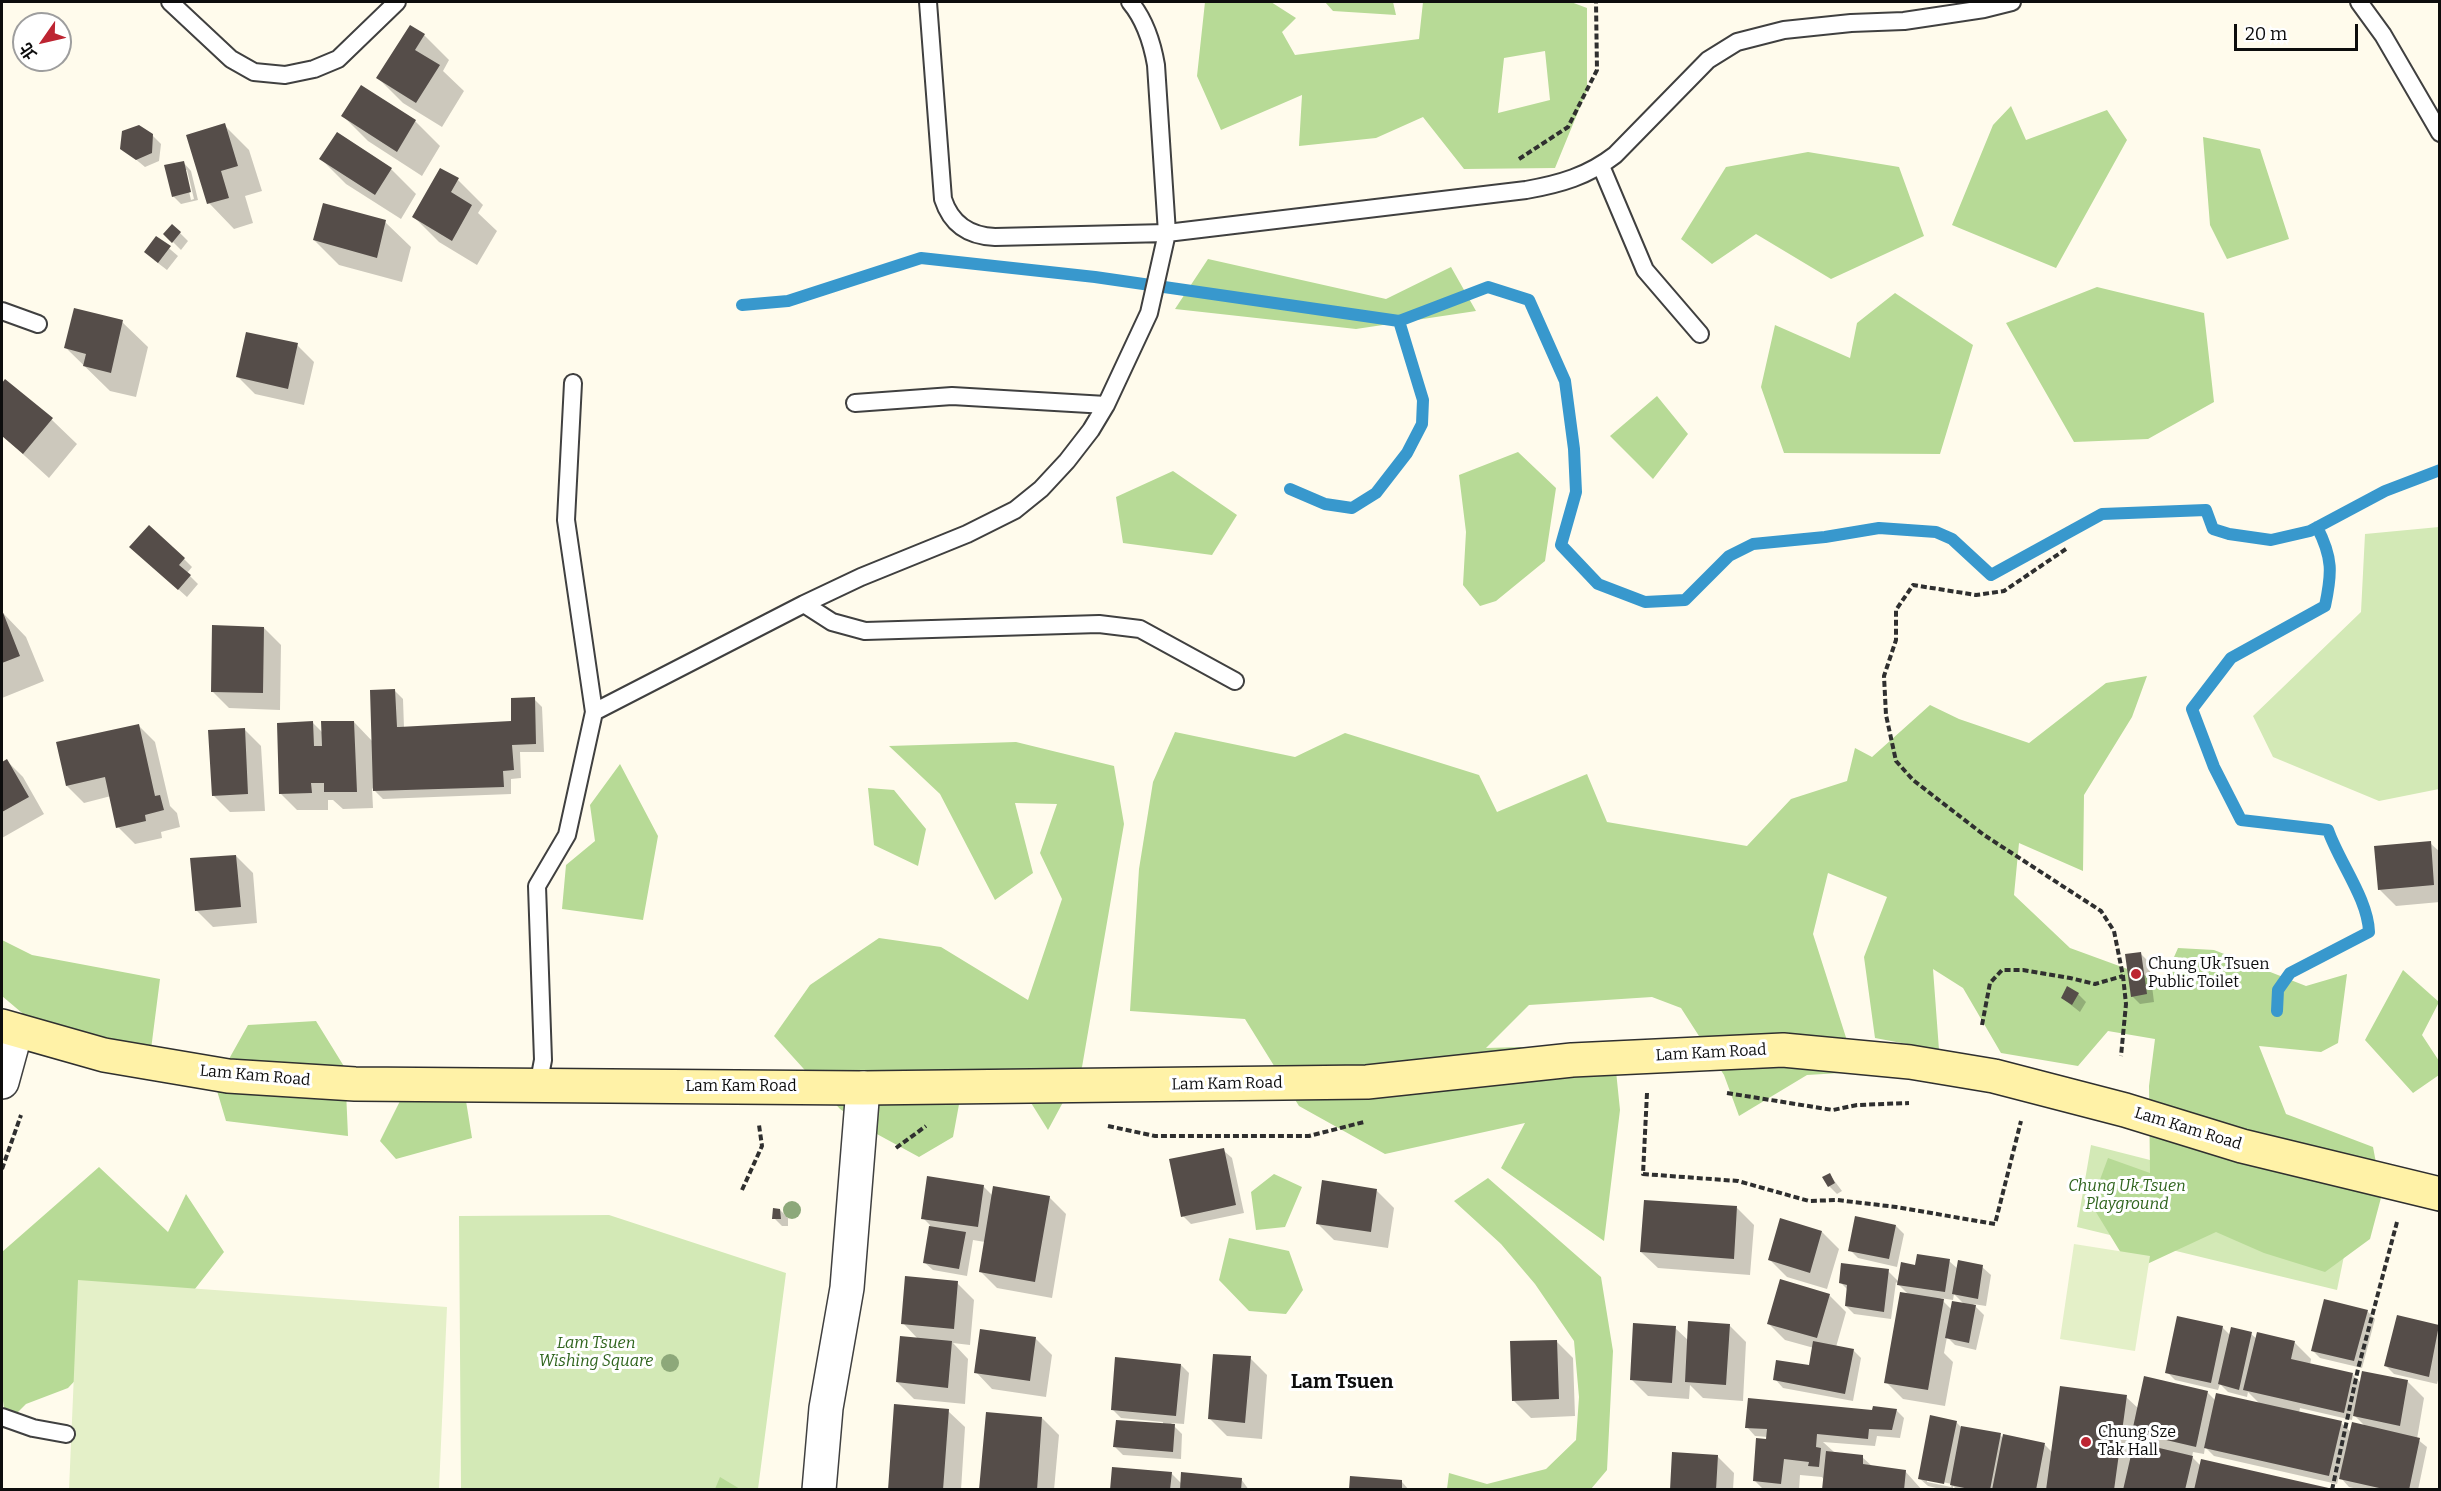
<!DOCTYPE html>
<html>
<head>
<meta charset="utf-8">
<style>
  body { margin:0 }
  #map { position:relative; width:2441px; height:1491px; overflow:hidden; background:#fffbec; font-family:Bitter,"Noto Sans TC",serif }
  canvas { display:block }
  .frame { position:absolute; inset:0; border:3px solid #0d0d0d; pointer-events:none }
  .north { position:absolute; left:12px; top:12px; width:60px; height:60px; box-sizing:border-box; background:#fff; border:2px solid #9e9e9e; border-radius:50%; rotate:236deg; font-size:16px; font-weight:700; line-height:24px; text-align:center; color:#0d0d0d }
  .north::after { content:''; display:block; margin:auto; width:21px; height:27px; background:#bd2532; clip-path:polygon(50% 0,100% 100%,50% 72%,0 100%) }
  .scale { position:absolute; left:2234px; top:24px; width:124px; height:27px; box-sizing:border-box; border:3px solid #0d0d0d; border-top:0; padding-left:8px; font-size:18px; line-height:21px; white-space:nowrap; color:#0d0d0d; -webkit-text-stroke:4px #fff; paint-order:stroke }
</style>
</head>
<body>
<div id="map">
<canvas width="2441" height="1491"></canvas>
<div class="frame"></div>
<div class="north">北</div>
<div class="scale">20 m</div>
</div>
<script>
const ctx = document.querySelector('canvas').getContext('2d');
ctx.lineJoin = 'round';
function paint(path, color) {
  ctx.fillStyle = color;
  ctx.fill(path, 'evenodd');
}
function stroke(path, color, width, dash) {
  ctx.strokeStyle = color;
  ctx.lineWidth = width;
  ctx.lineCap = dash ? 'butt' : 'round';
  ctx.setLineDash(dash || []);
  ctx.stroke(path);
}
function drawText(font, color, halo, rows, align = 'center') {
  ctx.font = font + ' Bitter,serif';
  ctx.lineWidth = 6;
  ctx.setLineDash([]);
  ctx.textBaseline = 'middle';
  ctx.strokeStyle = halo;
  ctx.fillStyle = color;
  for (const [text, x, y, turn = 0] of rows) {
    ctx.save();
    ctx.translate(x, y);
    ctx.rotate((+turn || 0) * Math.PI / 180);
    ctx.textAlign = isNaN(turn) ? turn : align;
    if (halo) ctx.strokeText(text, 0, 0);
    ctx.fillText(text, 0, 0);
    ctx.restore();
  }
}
const green = new Path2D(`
  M2439 527V789L2379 801 2273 757 2253 716 2361 612 2365 534Z
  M2091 1145 2268 1190 2350 1227 2337 1290 2077 1227Z
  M609 1215 786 1273 758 1489H461L459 1216Z`);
const forest = new Path2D(`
  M1205 2H1271L1296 18 1282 32 1295 55 1419 39 1423 2H1571L1587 8V90L1555 168 1464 169 1423 117 1376 138 1299 146 1302 95 1221 130 1197 76ZM1545 51 1550 100 1498 113 1504 58Z
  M1325 2H1393L1396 15 1333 11Z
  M2011 106 2026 140 2107 110 2127 140 2056 268 1952 225 1993 125Z
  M2203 137 2260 149 2289 239 2227 259 2210 225Z
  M1808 152 1899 167 1924 236 1831 279 1756 234 1712 264 1681 239 1726 167Z
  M1208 259 1386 299 1451 267 1476 311 1356 329 1175 309Z
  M2097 287 2204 313 2214 402 2148 439 2074 442 2006 323Z
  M1895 293 1973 345 1940 454 1784 453 1761 387 1775 325 1850 358 1857 323Z
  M1657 396 1688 434 1653 479 1610 436Z
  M1518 452 1556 488 1545 561 1496 601 1480 606 1463 585 1466 532 1459 475Z
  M1173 471 1237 515 1212 555 1123 543 1116 497Z
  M2147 676 2132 717 2084 795 2083 871 2019 843 2014 895 2070 948 2163 982 2178 948 2214 950 2306 986 2347 974 2338 1043 2321 1052 2259 1046 2286 1114 2373 1147 2382 1194 2370 1239 2325 1272 2264 1253 2216 1232 2132 1271 2091 1204 2108 1158 2150 1173 2149 1086 2155 1039 2108 1031 2078 1066 2001 1053 1963 988 1933 969 1939 1050 1875 1038 1864 957 1887 897 1828 873 1813 934 1857 1072 1807 1075 1739 1116 1724 1075 1681 1008 1652 997 1529 1005 1486 1048 1521 1047 1616 1071 1620 1110 1604 1241 1501 1168 1525 1123 1385 1154 1299 1106 1245 1019 1130 1011 1139 869 1153 782 1175 732 1295 757 1345 733 1479 775 1497 812 1587 774 1607 822 1747 846 1791 799 1847 781 1855 748 1872 757 1930 705 1959 719 2029 743 2106 683Z
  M1016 742 1114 766 1124 824 1082 1067 1048 1130 1028 1098 960 1099 953 1137 919 1157 875 1133 840 1109 774 1036 810 985 879 938 941 947 1028 1000 1062 899 1040 853 1057 804 1015 803 1033 873 995 900 940 794 889 746Z
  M620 764 658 836 643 920 562 909 566 865 595 841 590 805Z
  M868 788 894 790 926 829 918 866 874 845Z
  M2 940 32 955 160 979 149 1065 67 1051 2 996Z
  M2403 970 2439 1002 2422 1035 2439 1061V1075L2413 1093 2365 1040Z
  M316 1021 345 1068 348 1136 226 1121 215 1084 248 1025Z
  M402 1097 466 1101 472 1138 396 1159 380 1141Z
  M99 1167 168 1232 186 1194 224 1252 169 1322 135 1317 68 1388 26 1404 6 1424 2 1393V1252Z
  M1274 1174 1302 1187 1285 1227 1256 1230 1251 1192Z
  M1488 1178 1601 1277 1613 1351 1607 1470 1591 1489H1447L1449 1473 1487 1484 1546 1469 1576 1440 1579 1397 1574 1341 1535 1284 1501 1244 1454 1201Z
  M1229 1238 1289 1251 1303 1290 1286 1314 1249 1311 1219 1280Z
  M720 1477 740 1489H715Z`);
const pitch = new Path2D(`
  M2074 1244 2150 1256 2135 1351 2060 1339Z
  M78 1280 447 1307 439 1489 69 1490Z`);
const shadow = new Path2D(`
  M410 27 424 35 449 60 443 71 464 91 442 127 403 103 378 78Z
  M361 88 415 121 440 146 422 176 368 141 343 116Z
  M224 125 249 150 262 191 245 196 253 223 234 229 209 203Z
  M153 136 161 144 159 161 145 167 122 148Z
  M321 159 391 169 416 194 401 219 346 184Z
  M183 162 191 171 198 200 181 204 173 196ZM184 170H187L194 199 191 200Z
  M458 180 483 205 478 213 497 231 477 265 439 242 414 217Z
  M385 222 411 247 402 282 339 265 314 240Z
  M173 226 188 241 181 250 165 234Z
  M157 238 178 256 167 270 154 260Z
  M122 322 148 347 136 397 110 391 66 348Z
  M297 345 314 362 304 405 255 394 238 377Z
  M6 381 52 420 77 444 49 478 2 435V420L4 416 2 413V386Z
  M140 555 184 559 192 567 187 573 198 584 187 597Z
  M2 612 26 637 44 681 2 698Z
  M264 628 281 645 280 710 229 708 212 691Z
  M395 691 403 699 404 728 513 722 534 699 542 707 544 752H520L521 778 511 779V794L383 799 372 788 373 808 343 809 333 800H328V810H297L280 793 313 723 323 733 354 722 373 742Z
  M138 725 155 742 170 806 177 813 180 827 161 832 162 838 135 844 118 827 111 796 84 803 67 786 58 743Z
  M245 730 261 746 265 811 230 812 213 795Z
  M7 761 23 777 44 814 2 838V763Z
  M2430 843 2440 852V902L2396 906 2379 889Z
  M236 856 253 873 257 923 213 927 196 910Z
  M2140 953 2149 962 2154 1002 2140 1004 2132 996Z
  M2078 994 2086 1002 2080 1012 2062 998Z
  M1223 1150 1232 1158 1244 1213 1191 1224 1183 1216Z
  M1830 1175 1842 1191 1837 1194 1829 1186Z
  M983 1186 993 1196 1049 1197 1066 1214 1052 1298 997 1288 980 1271 985 1242 973 1240 967 1276 933 1270 924 1262 930 1225 923 1218Z
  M1377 1191 1394 1208 1388 1248 1334 1240 1317 1223Z
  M1737 1208 1754 1225 1750 1275 1658 1268 1641 1252Z
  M780 1210 788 1218V1226H782L774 1218Z
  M1896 1226 1904 1234 1897 1267 1858 1258 1850 1250Z
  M1822 1232 1839 1249 1827 1289 1787 1277 1770 1260Z
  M1949 1261 1958 1269 1982 1267 1991 1275 1986 1306 1973 1304 1984 1315 1976 1350 1955 1345 1947 1337 1944 1353 1953 1362 1945 1406 1903 1399 1886 1382 1909 1295 1896 1282 1891 1319 1854 1314 1846 1306 1848 1290 1840 1282 1888 1271 1899 1282 1916 1267ZM1954 1294 1965 1305 1952 1310 1940 1298 1953 1300Z
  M957 1283 974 1300 970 1345 953 1343 968 1359 965 1404 914 1399 897 1382 918 1339 903 1323Z
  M1829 1295 1846 1312 1836 1347 1853 1350 1861 1358 1853 1401 1783 1388 1775 1379 1810 1367 1814 1348 1785 1340 1768 1323Z
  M2367 1311 2375 1319 2362 1368 2320 1358 2312 1350Z
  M2398 1317 2440 1327V1373L2437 1384 2394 1374 2386 1366Z
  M1729 1325 1746 1342 1743 1401 1703 1398 1690 1385 1689 1399 1648 1396 1631 1379 1675 1328 1689 1341Z
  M2222 1327 2231 1336 2251 1334 2257 1339 2294 1342 2311 1359 2310 1365 2352 1374 2361 1383 2407 1381 2424 1398 2417 1439 2427 1447 2418 1490H2362L2349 1487 2339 1476 2337 1484 2214 1456 2205 1447 2204 1454 2193 1452 2192 1457 2201 1466 2329 1490H1957L1953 1486V1490H1944L1928 1486 1919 1478 1956 1422 1961 1427 2000 1435 2004 1439 2045 1445 2052 1452 2126 1397 2139 1409 2207 1392 2216 1401 2260 1404 2248 1392 2247 1397 2228 1392 2220 1384 2218 1390 2175 1380 2167 1372ZM2300 1408 2352 1420 2353 1414 2366 1427 2351 1432 2341 1423 2299 1413ZM1927 1479 1952 1484 1951 1487 1927 1482Z
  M1035 1338 1052 1355 1046 1397 992 1389 976 1372Z
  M1556 1341 1573 1358 1575 1416 1531 1418 1514 1401Z
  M1250 1358 1267 1375 1262 1439 1227 1436 1210 1419Z
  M1181 1365 1189 1373 1184 1424 1171 1423 1182 1434 1181 1459 1123 1455 1115 1447 1163 1425V1422L1121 1418 1113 1410Z
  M1896 1410 1904 1418 1900 1438 1877 1436 1875 1446 1823 1442 1834 1452 1862 1457 1873 1467 1905 1471 1922 1490H1823L1824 1480 1822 1477 1800 1475 1799 1490H1764L1754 1480 1768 1437 1755 1436 1747 1427Z
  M948 1411 965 1427 961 1490H889Z
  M1042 1418 1059 1435 1054 1490H981Z
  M1717 1456 1734 1473 1733 1490H1671Z
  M1171 1473 1182 1484 1241 1479 1249 1490H1111Z
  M1402 1482 1409 1490H1351Z`);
const stream = new Path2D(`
  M742 305 788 301 921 258 1095 277 1399 321 1488 287 1529 300 1565 381 1574 449 1576 492 1561 545 1598 584 1645 602 1685 600 1729 556 1753 544 1825 537 1879 528 1936 532 1952 539 1991 575 2102 514 2206 510 2213 529 2229 534 2271 540 2310 531 2385 491 2440 470
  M1290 489 1325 504 1352 508 1376 493 1407 453 1422 424 1423 400 1399 321
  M2277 1011 2278 990 2290 973 2369 932C2368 899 2339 862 2328 830L2241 820 2214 767 2192 709 2231 658 2325 606C2332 573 2333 558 2317 527`);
const building = new Path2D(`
  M410 25 425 34 415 50 440 65 416 103 376 78Z
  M361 85 416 120 397 152 341 116Z
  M225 123 238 166 221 171 229 198 207 204 186 135Z
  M139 125 153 134 152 153 136 160 120 149 122 131Z
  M337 132 392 168 375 195 319 159Z
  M184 161 191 192 172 197 164 165Z
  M440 168 459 178 451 192 472 205 452 241 412 217Z
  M323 203 386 220 377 258 313 240Z
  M172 224 181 232 172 243 163 234Z
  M156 236 171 246 158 263 144 252Z
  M74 308 123 320 111 373 83 366 86 354 64 348Z
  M246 332 298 343 288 389 236 377Z
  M5 379 53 418 23 454 2 436 3 415 2 413V383Z
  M149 525 185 558 179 565 191 575 178 590 129 547Z
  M2 610 20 656 2 663Z
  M212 625 264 627 263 693 211 692Z
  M395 689 397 727H399L511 721V698L535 697 536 744 512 745 514 770 503 771 504 787 373 791 370 690Z
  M313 721 314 746H322L321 721H354L357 792H324V783H311L312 793 279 794 277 723Z
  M139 724 155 796 160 795 164 810 145 815 146 821 116 828 105 777 66 786 56 742Z
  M245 728 248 794 212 796 208 730Z
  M7 759 29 797 2 812V762Z
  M2431 841 2434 885 2378 890 2374 846Z
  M236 855 241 907 195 911 190 858Z
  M2141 952 2147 994 2131 997 2125 954Z
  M2067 986 2079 993 2072 1005 2061 998Z
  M1224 1148 1236 1205 1181 1217 1169 1159Z
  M1830 1173 1835 1183 1828 1187 1822 1177Z
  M927 1176 984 1185 978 1227 921 1219Z
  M1322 1180 1377 1189 1371 1232 1316 1224Z
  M993 1186 1050 1196 1035 1282 979 1272Z
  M1644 1200 1737 1206 1734 1259 1640 1252Z
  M773 1208 780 1209 781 1219H772Z
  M1855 1216 1896 1225 1889 1259 1848 1251Z
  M1780 1218 1822 1231 1810 1273 1768 1260Z
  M929 1226 966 1232 959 1269 923 1263Z
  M1917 1254 1950 1259 1945 1292 1897 1285 1901 1262 1915 1265Z
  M1958 1260 1983 1265 1978 1299 1952 1294Z
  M1841 1263 1889 1269 1884 1312 1845 1306 1847 1285 1839 1283Z
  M905 1276 958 1281 954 1329 901 1324Z
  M1780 1279 1830 1294 1817 1338 1767 1324Z
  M1900 1292 1944 1299 1928 1390 1884 1383Z
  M2324 1299 2368 1310 2354 1361 2311 1351Z
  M1952 1301 1976 1305 1969 1343 1945 1338Z
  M2397 1315 2439 1325 2429 1377 2384 1366Z
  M2177 1316 2223 1326 2211 1383 2165 1373Z
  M1688 1321 1730 1324 1726 1385 1685 1382Z
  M1633 1323 1676 1326 1672 1383 1630 1380Z
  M2231 1327 2252 1332 2239 1390 2218 1384Z
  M980 1329 1036 1337 1030 1381 974 1373Z
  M2257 1332 2295 1341 2291 1359 2353 1373 2344 1413 2243 1390Z
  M900 1336 952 1341 948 1388 896 1382Z
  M1557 1340 1559 1399 1512 1401 1510 1341Z
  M1813 1341 1854 1349 1845 1394 1773 1380 1776 1360 1809 1365Z
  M1213 1354 1251 1356 1245 1423 1208 1419Z
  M1115 1357 1181 1364 1176 1416 1111 1410Z
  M2362 1371 2408 1380 2400 1426 2353 1416Z
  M2144 1376 2208 1391 2196 1447 2132 1432Z
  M2060 1386 2127 1395 2114 1490H2046Z
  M2216 1393 2342 1421 2329 1476 2204 1448Z
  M1748 1398 1872 1410 1873 1406 1897 1409 1892 1430 1869 1429 1868 1439 1817 1434 1816 1447 1821 1448 1819 1467 1808 1466 1809 1462 1784 1459 1781 1484 1753 1481 1756 1438 1766 1439 1767 1429 1745 1428Z
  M894 1404 949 1409 943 1490H888Z
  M986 1412 1042 1417 1037 1490H979Z
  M1930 1415 1957 1421 1944 1484 1918 1479Z
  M1116 1420 1175 1424 1173 1452 1113 1447Z
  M2352 1422 2420 1438 2409 1490H2388L2339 1479Z
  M1961 1426 2001 1433 1990 1490H1974L1950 1485Z
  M2003 1434 2045 1443 2036 1490H1992Z
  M2134 1442 2193 1456 2185 1490H2123Z
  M1826 1451 1863 1455V1464L1906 1470 1904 1490H1822Z
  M1672 1452 1718 1455 1716 1490H1670Z
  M2201 1459 2333 1489 2332 1490H2194Z
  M1112 1467 1172 1472 1170 1490H1110Z
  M1181 1472 1242 1478 1241 1490H1180Z
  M1350 1476 1402 1480V1490H1349Z`);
const path = new Path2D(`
  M1519 159 1568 127 1597 70 1596 2
  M2066 549 2004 591 1976 595 1913 585 1896 610V640L1884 676 1886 715 1896 761 1913 780 1984 835 2101 911 2114 931 2123 976 2126 1004 2121 1056
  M1982 1025 1990 983 2002 970H2023L2070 978 2095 984 2123 976
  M1647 1093 1643 1174 1738 1181 1809 1201 1837 1200 1896 1207 1995 1224 2021 1121
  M1727 1093 1833 1110 1857 1105 1909 1103
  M1108 1126 1155 1136H1309L1364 1122
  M896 1148 926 1126
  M2 1169 21 1115
  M742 1190 762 1146 759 1125
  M2332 1490 2358 1369 2397 1222`);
const lane = new Path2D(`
  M170 2 231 59 254 72 285 75 314 69 338 59 397 2
  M928 2 943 199C951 224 969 236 995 237L1167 233 1526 190C1560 184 1588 176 1615 155L1708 60 1737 42 1784 30 1851 23 1904 21 1984 9 2012 2
  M2359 2 2383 35 2440 133
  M1601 166 1645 270 1700 334
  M2 311 38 324
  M855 403 952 396 1106 405
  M804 604 832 622 865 631 1099 624 1140 629 1235 681
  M594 712 804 604 861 577 967 534 1015 510 1041 489 1067 461 1091 430 1106 405 1149 313 1167 233 1156 65C1152 42 1145 20 1130 2
  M538 1086 543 1060 537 886 567 835 594 712 566 520 573 383
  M2 1417 33 1428 66 1434`);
const street = new Path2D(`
  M2 1082 16 1031
  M819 1490 826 1408 847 1288 863 1088`);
const secondary = new Path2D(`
  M2 1026 104 1055 228 1076 355 1084 863 1088 1367 1082 1572 1060 1783 1050 1910 1062 1994 1076 2125 1110 2242 1146 2440 1194`);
const trees = [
  [792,1210],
  [670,1363]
];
const markers = [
  [2136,974,6,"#bd2532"],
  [2086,1442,6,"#bd2532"]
];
const poiNames = [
  ["Chung Uk Tsuen",2148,965],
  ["Public Toilet",2148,983],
  ["Chung Sze",2098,1433],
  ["Tak Hall",2098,1451]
];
const streetNames = [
  ["Lam Kam Road",1711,1053,-3],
  ["Lam Kam Road",255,1076,5],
  ["Lam Kam Road",1227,1084,-1],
  ["Lam Kam Road",741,1087],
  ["Lam Kam Road",2188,1129,17]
];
const parkNames = [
  ["Chung Uk Tsuen",2127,1187],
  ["Playground",2127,1205],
  ["Lam Tsuen",596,1344],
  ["Wishing Square",596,1362]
];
const quarterNames = [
  ["Lam Tsuen",1342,1382]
];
paint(green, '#d3e9b6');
paint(forest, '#b7da96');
paint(pitch, '#e4f0c8');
paint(shadow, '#0003');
stroke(stream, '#3898cd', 12);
paint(building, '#554d49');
stroke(lane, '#404040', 20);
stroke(street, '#404040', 36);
stroke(secondary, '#2f2f2f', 36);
stroke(path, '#2f2f2f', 4, [6, 3]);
stroke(lane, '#fff', 16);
stroke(street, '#fff', 33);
stroke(secondary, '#fff2a7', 33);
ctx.fillStyle = '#8da87a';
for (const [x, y] of trees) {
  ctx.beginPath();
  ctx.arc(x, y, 9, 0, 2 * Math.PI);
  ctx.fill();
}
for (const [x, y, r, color] of markers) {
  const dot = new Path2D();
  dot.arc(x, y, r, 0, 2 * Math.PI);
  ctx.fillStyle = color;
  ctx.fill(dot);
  stroke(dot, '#fff', 2);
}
drawText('16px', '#0d0d0d', '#fff', poiNames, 'left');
drawText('16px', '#0d0d0d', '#fff', streetNames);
drawText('italic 16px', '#2f641d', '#fff', parkNames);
drawText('bold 20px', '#0d0d0d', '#fff', quarterNames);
</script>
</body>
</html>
